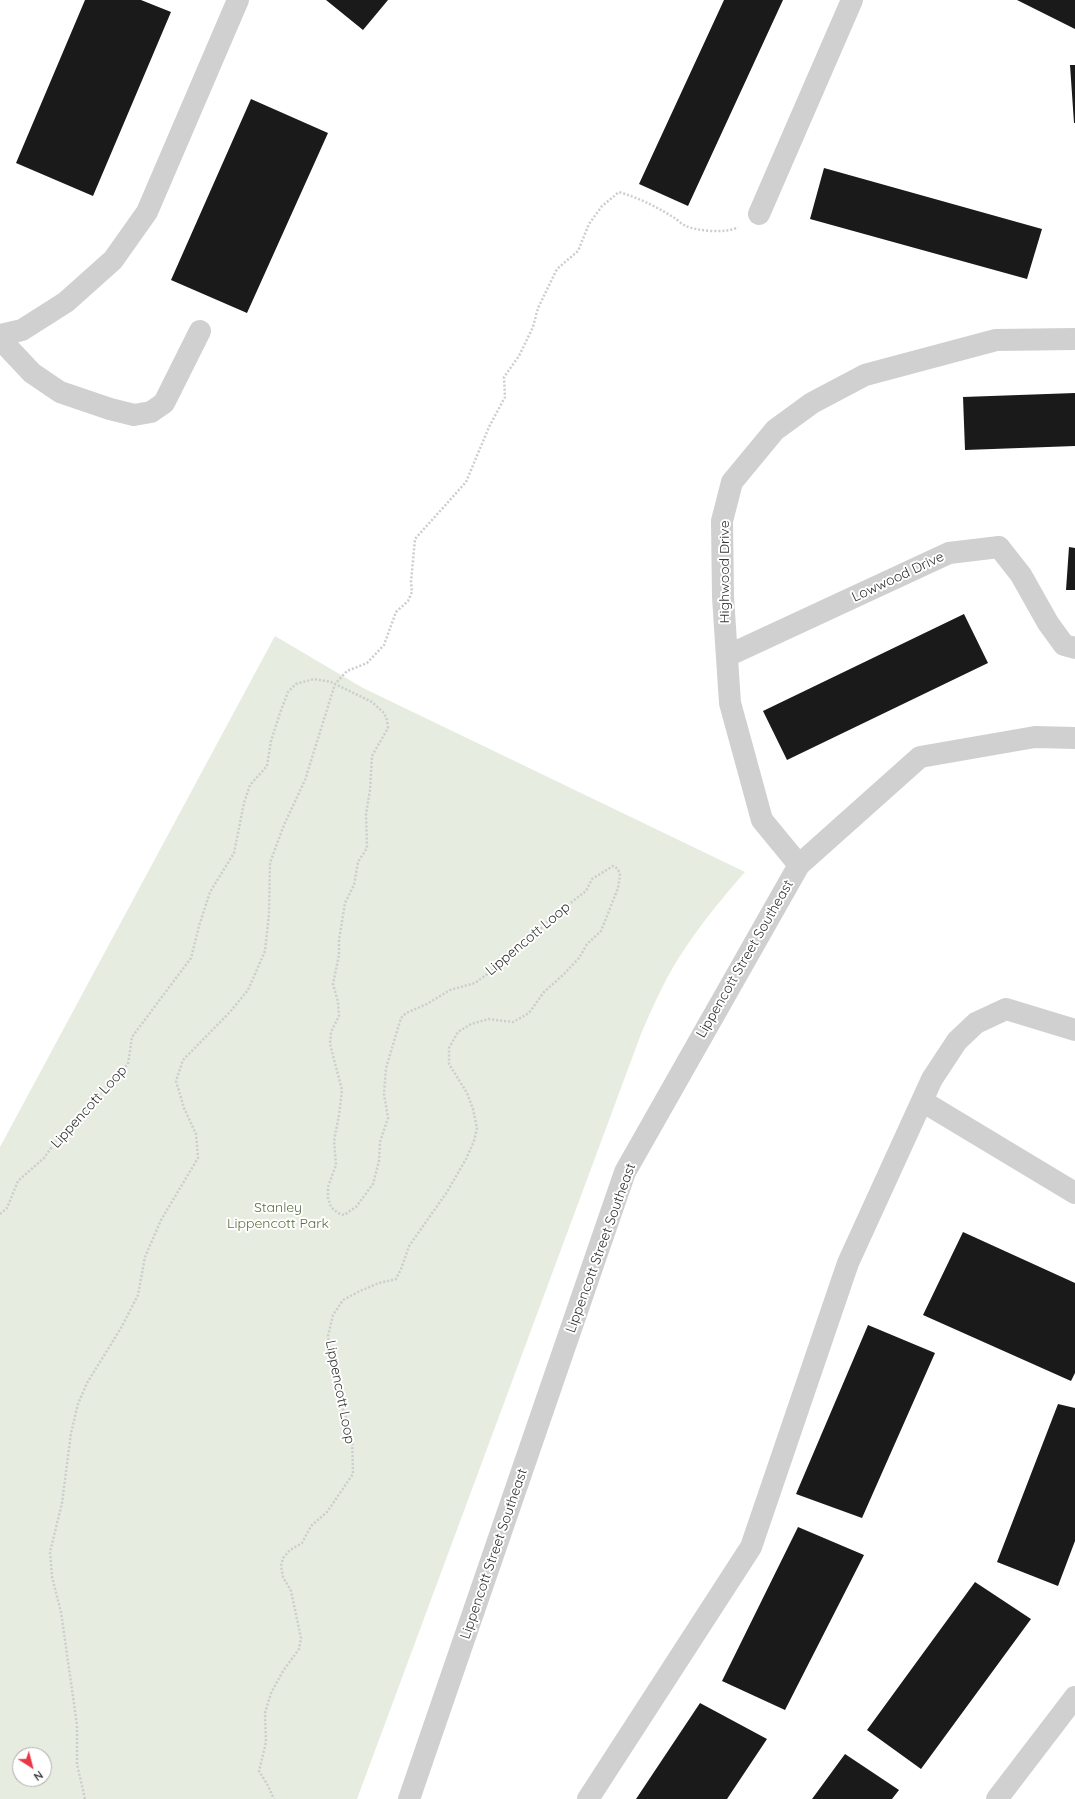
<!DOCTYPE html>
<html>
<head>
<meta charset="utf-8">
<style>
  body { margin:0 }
  #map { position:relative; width:1075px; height:1799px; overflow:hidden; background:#fff; font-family:Quicksand,sans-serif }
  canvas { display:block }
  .north { position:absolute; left:12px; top:1747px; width:40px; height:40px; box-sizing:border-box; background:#fff; border:1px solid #adadad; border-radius:50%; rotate:144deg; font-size:11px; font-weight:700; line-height:16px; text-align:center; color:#333 }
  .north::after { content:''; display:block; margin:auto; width:14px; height:18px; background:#e63946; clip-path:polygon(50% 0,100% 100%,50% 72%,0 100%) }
</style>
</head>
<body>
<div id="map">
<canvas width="1075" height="1799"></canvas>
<div class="north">N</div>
</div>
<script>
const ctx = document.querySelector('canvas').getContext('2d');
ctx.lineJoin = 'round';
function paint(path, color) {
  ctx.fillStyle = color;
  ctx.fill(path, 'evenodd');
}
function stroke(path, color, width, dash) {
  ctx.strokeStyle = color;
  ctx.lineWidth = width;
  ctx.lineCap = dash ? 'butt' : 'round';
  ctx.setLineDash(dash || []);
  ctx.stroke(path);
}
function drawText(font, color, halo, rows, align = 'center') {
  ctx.font = font + ' Quicksand,sans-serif';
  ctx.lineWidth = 4;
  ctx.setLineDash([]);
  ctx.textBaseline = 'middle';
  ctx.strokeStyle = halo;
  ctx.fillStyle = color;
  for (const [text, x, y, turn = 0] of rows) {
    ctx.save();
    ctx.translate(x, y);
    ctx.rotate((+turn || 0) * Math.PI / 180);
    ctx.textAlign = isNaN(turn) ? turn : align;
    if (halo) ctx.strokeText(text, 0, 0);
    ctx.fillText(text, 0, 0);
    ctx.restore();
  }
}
const green = new Path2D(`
  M275 636 363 688 745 872C724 896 704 920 686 947 667 974 654 1004 641 1034L357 1799H0V1147ZM20 1755H44V1779H20Z`);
const building = new Path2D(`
  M85 0H141L171 12 93 196 16 163Z
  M326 0H388L363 30Z
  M724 0H783L688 206 639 184Z
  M1017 0H1075V29Z
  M1070 65H1075V123H1074Z
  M251 99 328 133 247 313 171 280Z
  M824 168 1042 229 1027 279 810 219Z
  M1075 393V446L965 450 963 397Z
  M1069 547 1075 548V590H1066Z
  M964 614 988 663 787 760 763 711Z
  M963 1232 1075 1283V1373L1071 1381 923 1315Z
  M868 1325 935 1353 862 1518 796 1494Z
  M1058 1404 1075 1408V1541L1058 1586 997 1562Z
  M798 1527 864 1555 785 1710 722 1681Z
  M975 1582 1031 1619 921 1769 867 1730Z
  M700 1703 767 1739 727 1799H636Z
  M845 1754 899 1790 892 1799H812Z`);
const path = new Path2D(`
  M0 1214 7 1208 18 1181 44 1158 65 1128 88 1110 111 1081 128 1064 132 1037 191 958 199 926 210 892 234 853 244 803 250 785 267 766 271 741 280 713 288 692 296 684 314 679 331 682 372 702 384 713 387 720 388 728 372 756 370 790 366 814 367 848 358 862 354 885 345 903 339 940V955L333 984 338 1002 339 1016 331 1032 330 1044 342 1090 339 1115 334 1141 336 1165 328 1187V1198L331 1207 338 1213 344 1215 356 1207 373 1184 379 1161 380 1142 388 1118 384 1094 386 1068 401 1018 406 1013 427 1004 450 990 475 983 497 967 525 945 551 918 586 891 592 879 613 866 618 869 620 875 618 888 601 931 587 944 579 958 564 974 544 992 529 1013 513 1022 489 1019 471 1024 458 1032 449 1048V1064L467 1093 473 1109 477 1128 474 1141 466 1159 447 1192 409 1246 401 1269 396 1279 379 1283 360 1291 343 1300 333 1315 328 1336 332 1362 341 1403 352 1435 353 1474 327 1512 311 1526 302 1543 290 1550 283 1558 281 1566 283 1577 291 1591 301 1638 299 1649 283 1671 271 1693 265 1713 266 1742 259 1771 267 1784 274 1799
  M85 1799 77 1764V1725L61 1612 52 1577 50 1552 62 1503 71 1433 78 1404 87 1383 121 1328 138 1295 145 1257 161 1220 198 1158 196 1134 184 1108 176 1081 183 1060 230 1012 248 990 265 951 269 914 270 863 284 825 305 780 335 684 347 671 367 663 384 645 396 612 408 601 412 592 411 582 415 539 466 482 489 427 505 397 504 377 519 356 533 327 538 308 557 269 578 251 589 224 602 206 619 192C639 198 655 206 673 217 677 219 681 224 686 226 697 231 727 234 738 227`);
const minor = new Path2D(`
  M759 214 852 0
  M0 335 22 330 66 302 113 260 147 212 238 0
  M0 339 32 373 60 392 110 409 134 415 151 412 164 403 200 331
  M727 656 949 553 999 547 1021 575 1048 623 1064 645 1075 648
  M799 865 762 820 730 703 723 597 722 521 732 482 775 430 812 403 865 375 996 340 1075 339
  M922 1101 1075 1193
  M409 1799 625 1172 799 865 920 757 1035 737 1075 738
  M588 1799 751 1547 848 1263 932 1079 957 1041 976 1023 1006 1009 1075 1030
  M997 1799 1075 1697`);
const streetNames = [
  ["Highwood Drive",725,572,-90],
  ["Lowwood Drive",898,577,-25],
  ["Lippencott Loop",528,939,-40],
  ["Lippencott Street Southeast",745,959,-60],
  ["Lippencott Loop",89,1107,-48],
  ["Lippencott Street Southeast",601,1248,-70],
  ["Lippencott Loop",340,1392,79],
  ["Lippencott Street Southeast",494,1554,-71]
];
const parkNames = [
  ["Stanley",278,1208],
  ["Lippencott Park",278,1224]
];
paint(green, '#e6ecdf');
paint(building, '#1a1a1a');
stroke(path, '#cdcdcd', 2.5, [2, 2]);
stroke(minor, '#d0d0d0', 22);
drawText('14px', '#333', '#fff', streetNames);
drawText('14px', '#56703f', '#fff', parkNames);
</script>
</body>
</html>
